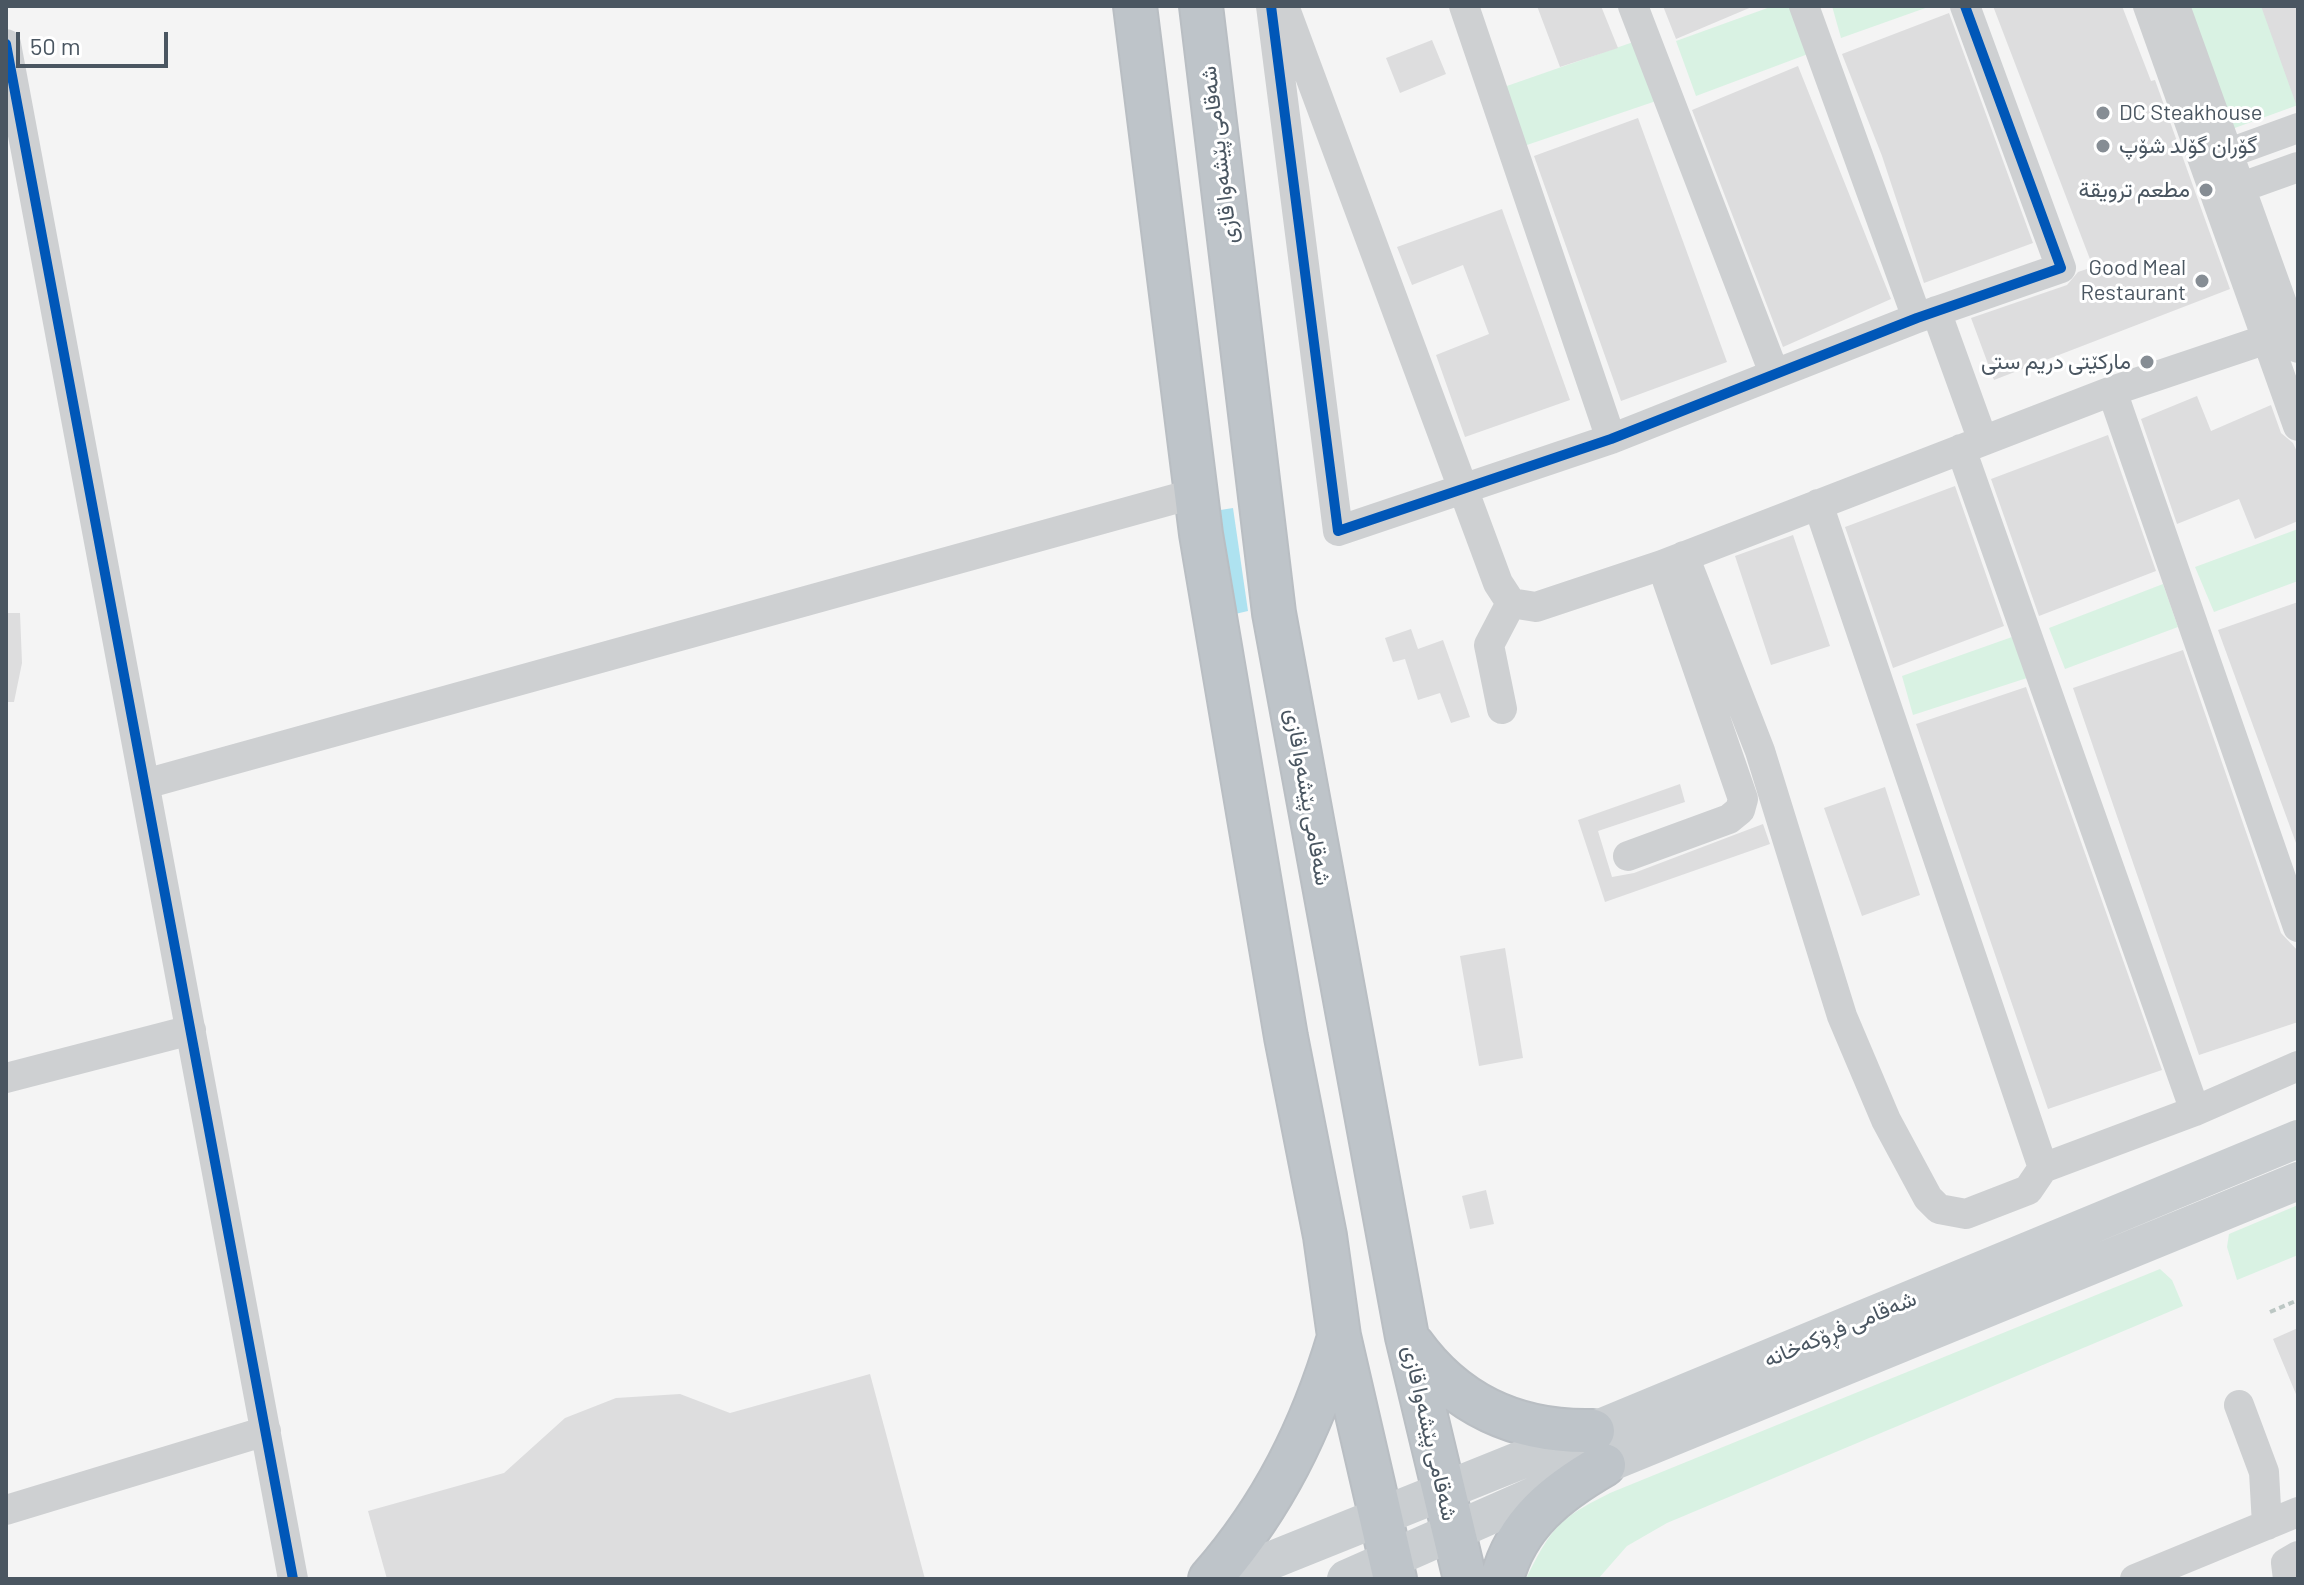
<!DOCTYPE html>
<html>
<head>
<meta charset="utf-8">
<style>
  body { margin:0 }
  #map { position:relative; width:2304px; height:1585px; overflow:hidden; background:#f4f4f4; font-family:Barlow,sans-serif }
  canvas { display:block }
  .frame { position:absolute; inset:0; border:8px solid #4a5661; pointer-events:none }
  .scale { position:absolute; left:16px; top:32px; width:152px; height:36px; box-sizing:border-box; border:4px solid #4a5661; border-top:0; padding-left:10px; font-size:24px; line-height:28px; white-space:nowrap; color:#4a5661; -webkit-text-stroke:6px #fff; paint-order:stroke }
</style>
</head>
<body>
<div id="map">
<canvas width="2304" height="1585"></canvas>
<div class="frame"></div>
<div class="scale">50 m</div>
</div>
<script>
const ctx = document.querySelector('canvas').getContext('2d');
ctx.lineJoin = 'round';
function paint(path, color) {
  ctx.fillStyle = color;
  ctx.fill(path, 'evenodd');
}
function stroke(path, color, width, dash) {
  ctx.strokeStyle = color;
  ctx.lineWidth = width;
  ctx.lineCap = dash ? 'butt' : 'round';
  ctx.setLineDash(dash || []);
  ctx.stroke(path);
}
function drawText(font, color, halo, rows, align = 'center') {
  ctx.font = font + ' Barlow,Vazirmatn,sans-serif';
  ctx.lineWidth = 6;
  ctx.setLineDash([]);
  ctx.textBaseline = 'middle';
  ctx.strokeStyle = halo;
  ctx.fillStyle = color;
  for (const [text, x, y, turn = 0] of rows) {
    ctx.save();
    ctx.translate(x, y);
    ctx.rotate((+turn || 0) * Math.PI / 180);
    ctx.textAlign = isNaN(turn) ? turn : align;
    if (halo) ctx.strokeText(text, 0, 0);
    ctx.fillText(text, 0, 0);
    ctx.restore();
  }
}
const green = new Path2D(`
  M1773 6H1791L1808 54 1696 96 1676 41Z
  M1832 6H1931L1841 38Z
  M2187 6H2298V105L2232 129Z
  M1639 40 1659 100 1524 146 1504 87Z
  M2298 529V581L2214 612 2195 567Z
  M2163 584 2178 627 2065 669 2049 628Z
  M2012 637 2027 678 1913 715 1902 676Z
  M2298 1205V1255L2237 1280 2227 1247 2229 1234Z
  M2160 1269 2172 1280 2183 1306 1667 1523 1627 1546 1598 1579H1526C1552 1527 1558 1519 1610 1493Z`);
const water = new Path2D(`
  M1233 508 1248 611 1231 615 1214 511Z`);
const building = new Path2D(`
  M1537 6H1601L1618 48 1560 67Z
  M1663 6H1754L1676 39Z
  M1993 6H2122L2151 81 2155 80 2230 289 1994 380 1971 318 2067 285 2078 272 2093 267Z
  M2261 6H2298V104H2296Z
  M1949 13 2033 243 1924 283 1882 156 1842 54Z
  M1432 40 1446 74 1400 93 1386 58Z
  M1798 66 1891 299 1783 347 1692 110Z
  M1638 118 1727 362 1621 401 1534 156Z
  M1502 209 1570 400 1465 437 1436 355 1489 334 1463 265 1412 285 1397 247Z
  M2197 396 2211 431 2271 405 2281 433 2293 443 2298 454V521L2255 539 2239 499 2177 524 2141 419Z
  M2108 435 2156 571 2039 616 1991 479Z
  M1955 486 2004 626 1893 668 1845 527Z
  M1793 535 1830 646 1771 665 1735 556Z
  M2298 602V843H2296L2218 630Z
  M6 613H20L22 663 14 702H6Z
  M1411 629 1418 649 1443 640 1470 717 1451 723 1440 693 1418 700 1405 659 1393 662 1385 638Z
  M2183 650 2281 933 2298 951V1022L2199 1055 2073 688Z
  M2026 687 2162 1070 2048 1109 1916 724Z
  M1680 784 1685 802 1598 831 1612 877 1634 873 1763 824 1770 844 1605 902 1578 820Z
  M1885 787 1920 895 1862 916 1824 808Z
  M1505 948 1523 1058 1479 1066 1460 956Z
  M1486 1190 1494 1224 1470 1229 1462 1196Z
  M2298 1328V1399L2273 1339Z
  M870 1374 925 1579H387L368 1511 504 1473 565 1418 616 1398 680 1394 730 1413Z`);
const path = new Path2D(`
  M2270 1312 2298 1300`);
const minor = new Path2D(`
  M1271 6 1338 531 1611 439 1917 318 2061 268 1965 6
  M1284 6 1498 583 1511 603 1536 607 1662 565 2112 391 2267 339
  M1464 6 1611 439
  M1633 6 1774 373
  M1804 6 1917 318
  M2148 6 2298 426
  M2175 6 2298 348
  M6 44 293 1579
  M2229 153 2298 128
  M2242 187 2298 167
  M1936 311 1983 441
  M2112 391 2298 927
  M1961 449 2195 1111
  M1818 504 2043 1168
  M1684 556 1760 751 1842 1016 1886 1120 1928 1198 1939 1209 1966 1214 2028 1190 2043 1168 2195 1111 2298 1066
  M1502 709 1489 645 1511 603
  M145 784 1196 493
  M1628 856 1729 819 1740 810 1743 799 1662 565
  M6 1078 191 1030
  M2239 1405 2264 1472 2267 1525
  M6 1510 266 1431
  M2135 1579 2298 1512
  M2288 1579 2286 1563 2298 1556`);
const major = new Path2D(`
  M1225 1579 1593 1431 2298 1139
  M1346 1579 1604 1465 2298 1181`);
const highway = new Path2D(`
  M1135 6 1201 534 1286 1037 1325 1236 1339 1336 1395 1579
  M1201 6 1274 613 1407 1337 1465 1579
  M1412 1344C1456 1405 1518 1433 1593 1431
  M1210 1579C1273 1507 1312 1428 1339 1337
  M1502 1579C1516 1524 1557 1492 1604 1465`);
const cycleway = new Path2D(`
  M1271 6 1338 531 1611 439 1917 318 2061 268 1965 6
  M6 44 293 1579`);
const markers = [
  [2103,113,8,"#868d94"],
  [2103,146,8,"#868d94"],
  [2206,190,8,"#868d94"],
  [2202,281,8,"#868d94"],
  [2147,362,8,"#868d94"]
];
const poiNames = [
  ["DC Steakhouse",2119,113,"left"],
  ["گۆران گۆلد شۆپ",2119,146,"left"],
  ["مطعم ترويقة",2190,190],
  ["Good Meal",2186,268],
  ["Restaurant",2186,293],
  ["مارکێتی دریم ستی",2131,362]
];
const streetNames = [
  ["شەقامی پێشەوا قازی",1219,155,-97],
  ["شەقامی پێشەوا قازی",1308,797,80],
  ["شەقامی فڕۆکەخانە",1840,1329,-23],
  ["شەقامی پێشەوا قازی",1430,1433,77]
];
paint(green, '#d9f2e3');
paint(water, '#aee2f0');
paint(building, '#ddddde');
stroke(highway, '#b9bec3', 46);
stroke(path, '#bcc7c4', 4, [6, 4]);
stroke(minor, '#ced0d2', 30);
stroke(major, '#caced1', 38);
stroke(highway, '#bec4c9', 42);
stroke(cycleway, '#0057b8', 10);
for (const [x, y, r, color] of markers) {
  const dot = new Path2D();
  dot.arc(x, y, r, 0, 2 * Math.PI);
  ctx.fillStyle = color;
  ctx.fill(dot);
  stroke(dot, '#fff', 3);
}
drawText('22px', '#4a5661', '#fff', poiNames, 'right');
drawText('22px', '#4a5661', '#fff', streetNames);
</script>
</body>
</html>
